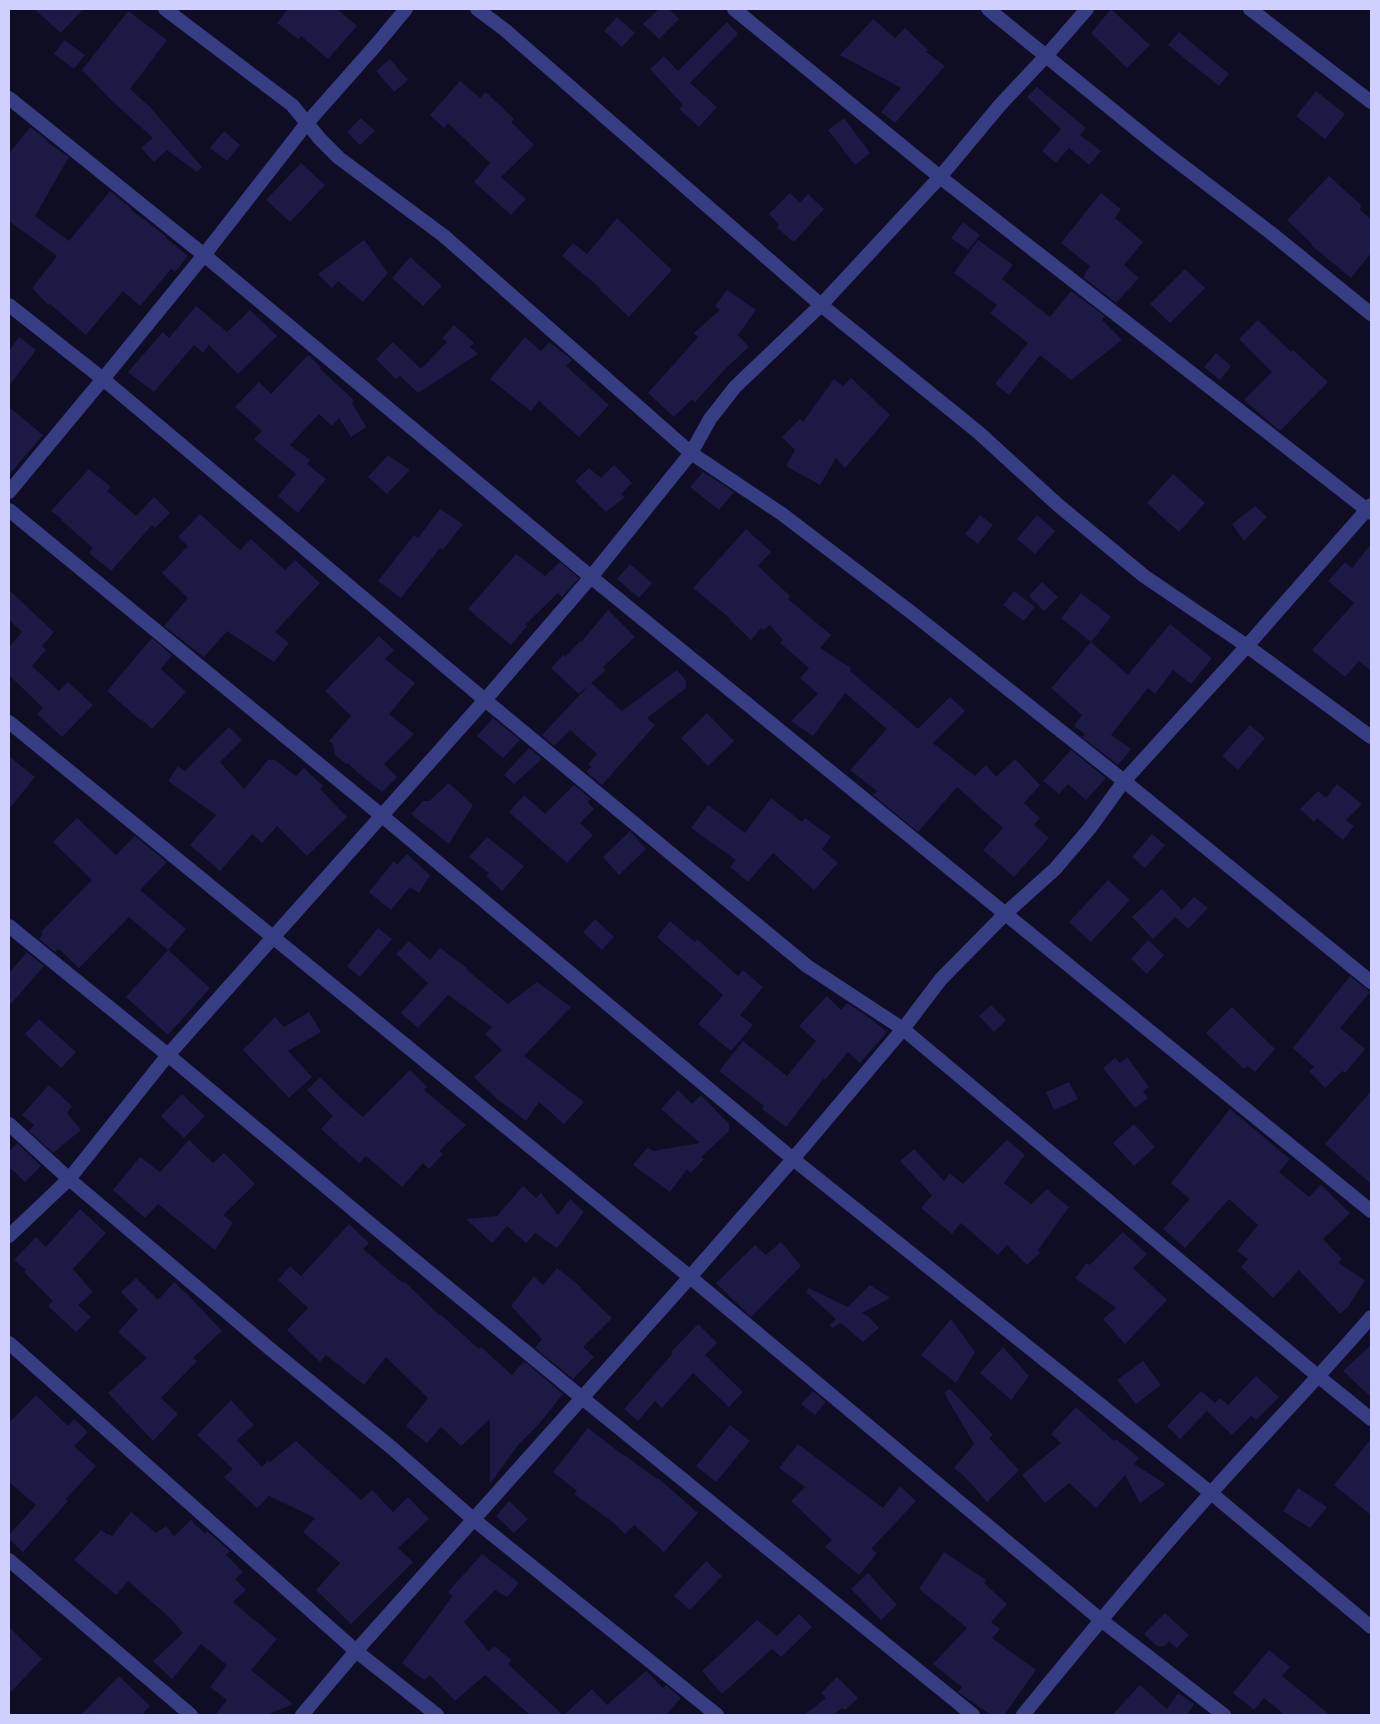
<!DOCTYPE html>
<html>
<head>
<meta charset="utf-8">
<style>
  body { margin:0 }
  #map { position:relative; width:1380px; height:1724px; overflow:hidden; background:#0e0d23; font-family:"Alegreya Sans",sans-serif }
  canvas { display:block }
  .frame { position:absolute; inset:0; border:10px solid #cfd0ff; pointer-events:none }
</style>
</head>
<body>
<div id="map">
<canvas width="1380" height="1724"></canvas>
<div class="frame"></div>
</div>
<script>
const ctx = document.querySelector('canvas').getContext('2d');
ctx.lineJoin = 'round';
function paint(path, color) {
  ctx.fillStyle = color;
  ctx.fill(path, 'evenodd');
}
function stroke(path, color, width, dash) {
  ctx.strokeStyle = color;
  ctx.lineWidth = width;
  ctx.lineCap = dash ? 'butt' : 'round';
  ctx.setLineDash(dash || []);
  ctx.stroke(path);
}
const building = new Path2D(`
  M34 9H83L61 33Z
  M288 9H337L357 26 328 59 301 36 298 39 277 23Z
  M659 9H669L679 19 659 39 643 24Z
  M1111 9 1150 45 1127 68 1091 33Z
  M128 11 167 40 130 89 149 106 202 167 197 172 167 150 154 162 141 148 153 138 112 101 82 70Z
  M617 17 635 33 622 47 604 31Z
  M873 19 895 38 905 28 928 50 926 52 945 66 895 123 881 112 901 88 840 55Z
  M727 22 738 34 690 83 717 107 699 127 679 109 683 105 650 69 664 56 678 71Z
  M1179 32 1229 74 1219 86 1168 45Z
  M64 40 85 55 74 69 54 54Z
  M390 59 408 80 394 92 376 71Z
  M460 81 480 98 486 92 514 119 511 122 534 145 501 177 526 199 511 215 474 182 490 163 448 123 444 128 430 115Z
  M1037 87 1086 128 1080 135 1101 151 1089 165 1069 148 1056 163 1042 151 1061 129 1027 97Z
  M1316 91 1345 114 1325 139 1296 116Z
  M361 118 375 131 360 145 347 132Z
  M844 118 870 153 855 165 828 130Z
  M30 127 47 140 46 141 69 157 35 216 69 241 110 191 132 209 131 210 166 236 165 237 188 256 175 272 171 269 140 306 123 291 86 335 50 304 48 305 32 288 57 256 9 221V154Z
  M224 131 240 145 227 161 210 148Z
  M301 163 325 185 290 222 266 200Z
  M1329 176 1362 206 1359 209 1371 219V253L1351 278 1311 245 1312 244 1287 220Z
  M790 193 800 203 808 194 824 209 794 242 777 228 779 225 769 214Z
  M1101 193 1121 209 1115 218 1143 242 1124 265 1139 278 1116 303 1083 277 1090 266 1061 243Z
  M617 218 672 270 629 317 600 290 601 289 562 256 573 243 587 254Z
  M963 222 980 235 968 250 951 238Z
  M364 240 388 273 363 302 338 281 332 288 318 274Z
  M978 240 1013 265 1002 279 1050 317 1071 291 1105 316 1102 320 1122 340 1071 380 1040 355 1009 395 995 384 1028 343 990 313 997 305 954 273Z
  M410 257 442 286 423 306 392 278Z
  M1185 269 1205 288 1170 323 1150 304Z
  M727 290 756 310 738 335 749 347 726 368 695 402 692 399 674 417 648 393 698 337 694 333 720 310 715 306Z
  M196 306 227 332 250 310 277 336 238 374 209 345 203 353 194 345 154 392 128 372 163 332 169 338Z
  M1258 320 1291 352 1293 350 1328 382 1280 431 1244 400 1272 372 1239 339Z
  M454 325 474 343 470 347 478 354 418 393 400 376 396 379 376 359 393 342 421 369 447 342 442 338Z
  M19 337 36 350 9 386V351Z
  M525 337 541 351 549 342 566 355 572 360 566 366 609 405 579 437 539 401 531 411 490 379Z
  M1216 353 1231 366 1220 380 1204 367Z
  M308 355 321 367 320 369 354 400 352 403 366 427 351 437 339 418 332 426 319 414 290 445 310 460 307 464 326 479 298 513 278 496 296 474 254 439 262 431 235 407 259 382 271 394Z
  M851 378 890 415 845 468 836 458 820 485 786 466 795 450 782 437 800 419 803 422 834 379 843 386Z
  M9 407 43 435 9 475Z
  M388 455 410 470 387 494 368 477Z
  M614 465 632 483 621 494 625 497 606 512 575 481 589 468 601 478Z
  M89 469 111 487 107 491 136 516 154 497 170 513 155 528 152 525 111 571 89 553 93 548 61 520 62 519 51 511Z
  M703 472 734 492 719 510 690 487Z
  M1173 474 1205 503 1179 532 1147 503Z
  M1255 506 1267 517 1244 541 1232 524Z
  M440 509 463 524 443 550 440 548 401 598 378 581 414 535 418 538Z
  M200 514 240 550 251 539 285 570 295 560 320 583 275 632 289 643 274 662 227 631 204 657 164 626 188 598 162 573 188 546 178 537Z
  M980 515 993 525 978 544 965 534Z
  M1037 515 1055 531 1035 554 1017 539Z
  M746 529 771 552 758 566 790 596 788 599 831 635 820 648 851 668 850 671 918 729 950 697 965 711 933 743 975 776 986 765 996 777 1015 759 1040 785 1024 803 1040 818 1034 825 1049 838 1014 877 983 850 1003 828 957 787 918 832 873 795 877 791 850 770 887 729 845 693 813 736 791 721 818 694 800 678 809 668 780 643 783 640 770 625 764 630 761 628 751 640 730 620 731 619 693 588Z
  M1371 544V671L1359 661 1345 677 1312 650 1354 603 1328 581 1345 562 1352 568Z
  M516 554 545 576 560 562 579 578 562 597 558 593 525 625 527 626 511 645 468 609Z
  M630 564 652 583 639 598 617 579Z
  M1042 582 1058 597 1044 611 1029 596Z
  M9 590 54 632 42 646 46 650 32 666 59 691 68 682 93 705 62 737 37 714 43 708 9 675V647L22 632 9 620Z
  M1014 591 1035 607 1024 621 1003 605Z
  M1081 593 1111 617 1091 642 1061 618Z
  M608 610 635 637 603 667 606 670 579 694 551 668 563 655 565 657 580 641 581 642Z
  M1170 624 1212 658 1191 684 1173 670 1155 694 1148 688 1111 735 1131 749 1118 765 1082 737 1085 734 1074 726 1082 715 1051 688 1091 642 1128 675Z
  M379 636 394 650 385 659 415 683 389 714 414 734 384 764 397 777 382 792 358 773 348 763 346 764 335 755 333 744 329 741 351 716 325 691Z
  M152 638 172 655 161 669 186 692 152 729 141 719 140 720 107 691Z
  M677 670 686 681V688L647 718 655 725 602 785 586 772 591 767 588 764 597 754 570 730 554 746 542 735 591 683 622 711Z
  M707 713 734 741 708 766 681 738Z
  M493 718 520 740 503 758 477 736Z
  M1250 725 1265 738 1238 770 1222 756Z
  M229 727 242 740 220 762 244 789 268 760H275L296 776 304 768 323 786 320 789 347 817 307 856 277 826 262 843 252 834 220 871 190 845 216 815 168 781 178 766 185 771Z
  M529 748 542 759 514 784 504 775Z
  M1071 750 1106 778 1086 800 1068 784 1059 794 1043 781Z
  M9 756 35 777 9 809Z
  M449 783 473 805 449 844 411 814 423 801H429Z
  M1337 784 1362 804 1346 820 1354 826 1343 840 1317 818 1314 822 1300 809 1318 791 1326 798Z
  M574 785 591 799 588 802 594 809 580 823 593 835 567 863 509 812 524 795 545 814Z
  M771 798 802 822 805 818 831 837 822 849 838 863 814 890 773 853 748 882 730 867 736 860 691 828 708 805 745 833Z
  M77 818 116 855 135 836 167 862 140 890 186 929 168 950 129 917 79 968 59 949 55 952 39 939 43 934 41 932 92 880 53 842Z
  M630 831 646 849 619 875 603 857Z
  M1152 834 1165 845 1145 868 1132 857Z
  M487 837 524 866 502 891 486 876 489 873 469 857Z
  M407 854 430 875 419 893 410 887 391 910 369 892 394 861 397 865Z
  M1108 880 1130 900 1091 942 1069 922Z
  M1162 889 1182 910 1153 939 1132 917Z
  M1194 897 1208 908 1188 929 1175 917Z
  M595 919 614 937 602 950 583 932Z
  M670 921 695 942 697 939 738 976 743 970 763 987 740 1015 753 1025 731 1051 698 1024 723 995 657 937Z
  M378 928 392 939 360 977 347 966Z
  M1148 940 1164 955 1147 974 1131 959Z
  M409 941 430 960 440 948 467 968 466 969 508 1004 537 982 571 1007 524 1056 584 1102 564 1124 539 1102 526 1121 496 1098 474 1077 502 1050 485 1034 492 1027 448 995 418 1028 401 1013 428 983 396 954Z
  M168 950 210 988 168 1035 126 997Z
  M27 952 44 966 9 1006V973Z
  M1350 976 1370 992 1340 1028 1365 1049 1345 1073 1342 1071 1325 1088 1309 1071 1314 1067 1293 1048Z
  M827 996 841 1010 847 1003 871 1019 887 1032 860 1063 848 1052 825 1080 824 1078 786 1127 762 1109 764 1106 719 1071 743 1041 787 1076 816 1041 799 1026Z
  M991 1005 1006 1020 994 1032 979 1016Z
  M1232 1007 1275 1049 1255 1072 1248 1066 1244 1069 1206 1033Z
  M309 1012 321 1032 288 1051 312 1077 289 1098 243 1050 275 1017 284 1027Z
  M39 1019 76 1052 61 1068 25 1034Z
  M1127 1057 1149 1087 1143 1091 1148 1098 1135 1108 1103 1068 1115 1058 1120 1063Z
  M410 1070 427 1087 424 1090 466 1125 439 1151 443 1154 429 1169 423 1163 402 1187 366 1156 359 1163 321 1129 333 1116 307 1090 320 1077 344 1101 363 1117Z
  M1069 1082 1078 1099 1054 1110 1046 1092Z
  M49 1085 72 1106 67 1113 81 1130 53 1153 29 1131 34 1125 22 1115Z
  M678 1090 692 1104 701 1095 729 1124V1131L701 1157 704 1159 691 1173 687 1169 670 1192 633 1165 648 1147 653 1151 700 1143 661 1109Z
  M1371 1091V1184L1325 1144Z
  M182 1094 205 1116 184 1138 161 1116Z
  M1230 1109 1290 1159 1279 1172 1309 1197 1321 1185 1350 1213 1323 1239 1342 1259 1338 1263 1365 1280 1348 1307 1340 1314 1299 1270 1273 1298 1241 1267 1248 1259 1237 1251 1258 1225 1229 1199 1185 1248 1163 1229 1190 1199 1171 1183Z
  M1134 1124 1155 1147 1134 1166 1113 1143Z
  M189 1140 213 1163 224 1153 255 1184 223 1215 233 1223 215 1250 158 1204 145 1218 113 1190 140 1157 160 1172Z
  M1007 1140 1025 1155 1004 1183 1031 1204 1047 1189 1056 1197 1069 1207 1038 1250 1040 1253 1027 1265 1007 1245 998 1255 961 1223 952 1234 921 1208 932 1195 900 1161 914 1149 944 1181 950 1173 963 1184Z
  M17 1143 41 1166 25 1182 9 1167V1152Z
  M523 1186 536 1198 541 1193 558 1215 570 1199 584 1212 557 1248 535 1233 526 1243 507 1226 492 1243 466 1219 497 1216Z
  M80 1209 106 1233 73 1269 93 1292 78 1305 91 1317 76 1332 48 1306 53 1301 24 1272 26 1270 14 1260 36 1237 46 1247Z
  M349 1224 369 1243 363 1249 403 1283 405 1282 439 1315 440 1314 479 1349 481 1347 512 1375 524 1361 563 1394 539 1424 518 1445 490 1484V1419L461 1446 441 1427 427 1443 406 1426 428 1398 386 1357 364 1385 326 1355 320 1362 287 1330 308 1308 278 1280 290 1266 301 1276Z
  M1123 1232 1147 1254 1133 1268 1167 1300 1125 1344 1103 1319 1116 1308 1075 1278 1087 1263 1090 1265Z
  M781 1242 801 1266 751 1317 716 1283 755 1245 766 1255Z
  M557 1268 581 1287 580 1288 612 1318 583 1347 594 1357 573 1379 535 1348 542 1339 511 1306 534 1276 543 1285Z
  M136 1278 158 1300 174 1282 189 1296 222 1331 193 1358 197 1361 161 1398 178 1414 153 1441 108 1393 147 1358 118 1332 138 1310 121 1292Z
  M870 1285 890 1298 862 1313 869 1317 879 1328 863 1342 841 1323 832 1328 830 1325 836 1319 806 1292 809 1288 848 1307Z
  M951 1319 975 1352 956 1383 921 1355Z
  M698 1324 717 1343 705 1355 743 1392 729 1407 693 1373 662 1408 655 1401 638 1421 624 1409 673 1353 671 1352Z
  M1371 1345V1397L1343 1371Z
  M1003 1347 1029 1376 1011 1400 980 1373Z
  M1143 1361 1161 1385 1136 1404 1117 1380Z
  M1256 1376 1279 1397 1256 1420 1251 1416 1232 1435 1207 1411 1180 1439 1167 1426 1201 1391 1215 1403 1220 1398 1228 1405Z
  M950 1389 993 1435 989 1438 1019 1470 987 1502 966 1478 954 1468 974 1444 944 1393Z
  M813 1391 826 1402 815 1415 801 1404Z
  M36 1395 68 1426 74 1419 88 1432 74 1446 96 1466 66 1499 68 1501 23 1552 9 1539V1535L36 1505 9 1482V1423Z
  M231 1400 254 1425 237 1440 262 1467 268 1460 270 1462 296 1441 361 1500 372 1490 393 1512 408 1497 429 1519 398 1548 413 1562 351 1624 316 1590 340 1563 303 1532 315 1518 269 1496 257 1508 224 1477 233 1469 197 1435Z
  M1076 1407 1114 1441 1116 1439 1139 1458 1134 1464 1166 1484 1140 1503 1125 1475 1096 1508 1069 1483 1045 1503 1022 1475 1061 1443 1051 1434Z
  M730 1425 750 1441 716 1482 696 1466Z
  M588 1428 623 1455V1454L657 1479 658 1478 698 1513 664 1552 634 1525 625 1534 614 1523 574 1494 577 1491 553 1472Z
  M1371 1439V1515L1334 1485Z
  M798 1444 883 1508 900 1486 916 1501 871 1549 877 1553 859 1575 825 1547 832 1540 791 1501 805 1487 779 1468Z
  M1298 1488 1327 1507 1310 1528 1283 1511Z
  M509 1501 528 1519 514 1533 496 1516Z
  M131 1512 156 1533 166 1526 174 1536 191 1520 205 1534 207 1531 230 1551 226 1555 243 1572 235 1579 246 1590 233 1602 277 1639 251 1670 293 1704 267 1715H215L227 1700 210 1687 227 1665 201 1644 172 1679 153 1661 183 1633 170 1618 128 1581 116 1595 74 1560 101 1530 108 1535 109 1534 112 1536Z
  M944 1552 986 1580 984 1583 1007 1604 991 1622 1000 1629 992 1638 1036 1670 1004 1715H991L958 1692 962 1687 933 1664 967 1628 919 1589Z
  M482 1554 519 1583 507 1597 495 1590 464 1622 489 1652 494 1646 511 1660 508 1664 563 1715H530L485 1675 455 1701 430 1675 424 1680 402 1663 453 1596 448 1592Z
  M706 1561 722 1576 690 1610 674 1596Z
  M868 1573 897 1605 881 1620 851 1589Z
  M1165 1613 1189 1635 1177 1648 1169 1641 1164 1646H1157L1144 1634Z
  M799 1614 812 1627 781 1657 772 1649 722 1694 702 1671 757 1620 777 1636Z
  M9 1627 42 1659 9 1694Z
  M1269 1650 1290 1667 1282 1676 1330 1715H1285L1264 1698 1254 1710 1233 1693Z
  M646 1671 663 1688 666 1685 681 1698 666 1715H564L592 1689 607 1705Z
  M119 1676 150 1706 142 1715H81Z
  M837 1677 858 1698 845 1710 842 1708 833 1715H804L826 1698 821 1693Z
  M1140 1685 1167 1709 1178 1693 1194 1704 1187 1715H1112Z`);
const minor = new Path2D(`
  M165 9 292 105 320 139 339 158 444 236 691 453 782 514 912 613 1124 781 1371 982
  M477 9 505 30 821 305 978 432 1058 505 1144 576 1247 646 1371 737
  M734 9 940 177 1371 513
  M988 9 1157 146 1271 233 1371 314
  M1250 9 1371 102
  M9 98 204 255 591 577 1371 1211
  M9 305 103 379 485 700 807 966 903 1029 1319 1377 1371 1419
  M9 492 103 379 204 255 307 123 376 45 406 9
  M9 510 381 815 793 1159 1211 1493 1371 1627
  M9 722 690 1277 1101 1620 1224 1715
  M9 926 168 1055 373 1226 581 1397 973 1715
  M9 1124 69 1179 269 1348 392 1448 473 1519 717 1715
  M9 1236 69 1179 168 1055 485 700 591 577 691 453 710 419 735 387 821 305 940 177 1000 105 1046 56 1087 9
  M9 1343 356 1651 437 1715
  M9 1560 191 1715
  M302 1715 356 1651 690 1277 793 1159 903 1029 941 979 1006 913 1055 869 1090 828 1124 781 1247 646 1371 505
  M1023 1715C1084 1640 1146 1565 1211 1493 1264 1434 1319 1377 1371 1317`);
paint(building, '#1c1945');
stroke(minor, '#373d83', 14);
</script>
</body>
</html>
